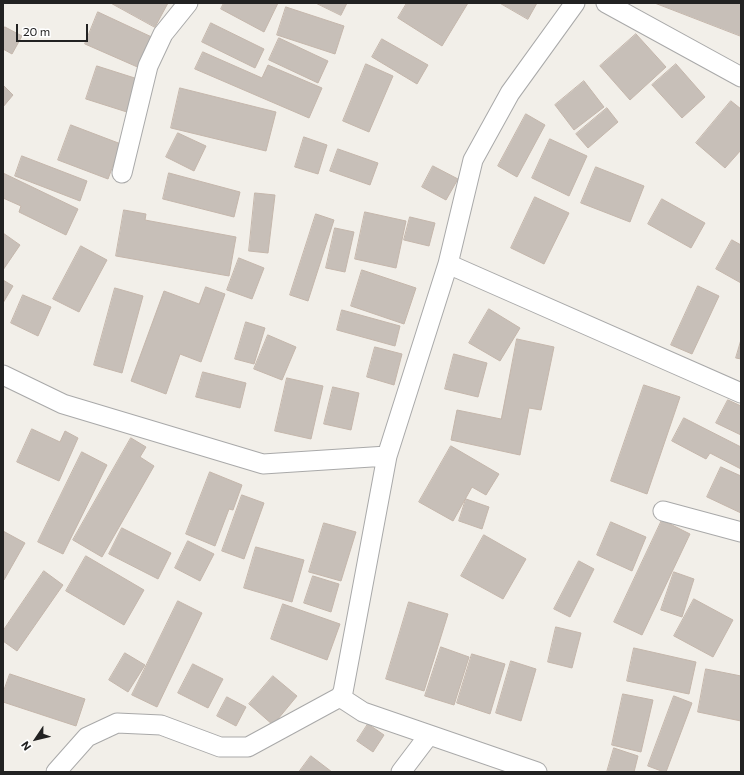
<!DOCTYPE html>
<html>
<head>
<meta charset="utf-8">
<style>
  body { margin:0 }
  #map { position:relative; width:744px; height:775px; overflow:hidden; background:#f2efe9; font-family:Commissioner,sans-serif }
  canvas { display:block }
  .frame { position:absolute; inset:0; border:4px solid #222; pointer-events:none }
  .north { position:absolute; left:16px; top:719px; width:40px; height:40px; -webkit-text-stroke:3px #fff; paint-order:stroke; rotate:235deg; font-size:11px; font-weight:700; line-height:16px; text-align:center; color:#222 }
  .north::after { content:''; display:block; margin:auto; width:14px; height:18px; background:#222; clip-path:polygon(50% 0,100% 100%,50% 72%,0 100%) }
  .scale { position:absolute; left:16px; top:24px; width:72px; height:18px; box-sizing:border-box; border:2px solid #222; border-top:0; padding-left:5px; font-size:12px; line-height:14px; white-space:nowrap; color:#222; -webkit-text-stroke:3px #fff; paint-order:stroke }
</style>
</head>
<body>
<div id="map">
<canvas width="744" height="775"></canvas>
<div class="frame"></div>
<div class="north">N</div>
<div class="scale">20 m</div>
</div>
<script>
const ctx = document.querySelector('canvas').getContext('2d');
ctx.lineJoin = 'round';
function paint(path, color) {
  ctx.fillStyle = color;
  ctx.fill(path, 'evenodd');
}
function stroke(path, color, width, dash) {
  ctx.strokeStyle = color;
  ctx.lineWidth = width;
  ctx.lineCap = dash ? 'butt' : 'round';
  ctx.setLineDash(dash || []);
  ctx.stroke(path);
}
const building = new Path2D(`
  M111 3H168L155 27Z
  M224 3H278L264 32 221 9Z
  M316 3H347L341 15Z
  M407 3H468L442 46 398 18Z
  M500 3H537L528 19Z
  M655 3H741V36Z
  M286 7 344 26 335 54 277 35Z
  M98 12 156 39 142 69 85 44Z
  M211 23 264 49 255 68 202 42Z
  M5 27 22 36 12 54 3 49V32Z
  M636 34 666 67 630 100 600 66Z
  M279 38 328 61 318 83 269 60Z
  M382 39 428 65 417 84 372 57Z
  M203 52 262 78 268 65 322 88 309 118 195 69Z
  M366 64 393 76 369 132 343 121Z
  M676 64 705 97 682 118 652 85Z
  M97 66 141 80 130 113 86 99Z
  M584 81 604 107 574 130 555 105Z
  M3 85 13 95 3 107Z
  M180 88 276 112 266 151 171 128Z
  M731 101 741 109V150L725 168 696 143Z
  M607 108 618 122 588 148 576 134Z
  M526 114 545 125 517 177 498 166Z
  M71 125 121 144 108 179 58 160Z
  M178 133 206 146 194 171 166 157Z
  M304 137 327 145 318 174 295 167Z
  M550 139 587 156 569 196 532 178Z
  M338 149 378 163 370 185 330 171Z
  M22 156 87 181 80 201 15 176Z
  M433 166 458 179 446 200 422 187Z
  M596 167 644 186 630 222 581 203Z
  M3 173 78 209 66 235 19 212 21 206 3 198Z
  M169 173 240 192 234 217 163 199Z
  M255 193 275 195 268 253 249 251Z
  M535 197 569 213 544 264 511 248Z
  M662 199 705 223 691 248 648 224Z
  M124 210 146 214 145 220 236 237 229 276 116 256Z
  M365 212 406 221 396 268 355 259Z
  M316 214 334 220 308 301 290 295Z
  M410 217 435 223 429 246 404 240Z
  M335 228 354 232 345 272 326 268Z
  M3 233 20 245 3 270Z
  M732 240 741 245V283L716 269Z
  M81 246 107 260 79 312 53 299Z
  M239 258 264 268 252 299 227 290Z
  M362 270 416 288 404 324 351 306Z
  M3 280 13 286 3 303Z
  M698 286 719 296 692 354 671 345Z
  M206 287 225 294 201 362 180 354 166 394 131 381 164 291 199 304Z
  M115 288 143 296 122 373 94 365Z
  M23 295 51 307 38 336 11 323Z
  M489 309 520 328 500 361 469 343Z
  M342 310 400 326 395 346 337 330Z
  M246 322 265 328 254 364 235 359Z
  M268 335 296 347 282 380 254 369Z
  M517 339 554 347 541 410 529 408 520 455 451 440 457 410 501 419Z
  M741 340V359L736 358Z
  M375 347 402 354 394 385 367 377Z
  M454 354 487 363 478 397 445 389Z
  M203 372 246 383 240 408 196 397Z
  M287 378 323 386 311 439 275 431Z
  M644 385 680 397 647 494 611 481Z
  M333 387 359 393 351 430 324 424Z
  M728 400 741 406V435L716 423Z
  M684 418 741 447V469L710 453 706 459 672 441Z
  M32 429 60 442 65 431 78 438 59 481 17 462Z
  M131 438 146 447 140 457 154 466 102 557 73 540Z
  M451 446 499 474 486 495 472 487 453 521 419 502Z
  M82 452 107 465 63 554 38 542Z
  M721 467 741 476V513L707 497Z
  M210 472 242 485 233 510 229 509 215 546 186 534Z
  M242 495 264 503 244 559 222 551Z
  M466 499 489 507 482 529 459 521Z
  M662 520 690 534 642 635 614 622Z
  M611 522 646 537 632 571 597 555Z
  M324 523 356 532 341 581 309 572Z
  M122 528 171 553 158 579 109 554Z
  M3 531 25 543 4 580H3Z
  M484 535 526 559 503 599 461 576Z
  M188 541 214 554 200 581 175 568Z
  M256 547 304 560 292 602 244 588Z
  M86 556 144 590 124 625 66 591Z
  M579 561 594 569 570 617 554 609Z
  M44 571 63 585 17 651 3 641V631Z
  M674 572 694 579 682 617 661 610Z
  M313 576 339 584 331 612 304 603Z
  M694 599 733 620 713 657 674 636Z
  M178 601 202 613 157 707 132 695Z
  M409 602 448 614 424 691 386 679Z
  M283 604 340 624 327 660 271 639Z
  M556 627 581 633 572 668 548 662Z
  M441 647 469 657 454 705 425 696Z
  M634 648 696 662 689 694 627 681Z
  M125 653 145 665 128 692 109 680Z
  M472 654 505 664 490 714 457 703Z
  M511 661 536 669 521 721 496 713Z
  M193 664 223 679 208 708 178 693Z
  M706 669 741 676V721L698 712Z
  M10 674 85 699 76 726 3 702V693Z
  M273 676 297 696 273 725 249 704Z
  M623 694 653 700 641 752 612 745Z
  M674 696 692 703 666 772H664L648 766Z
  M227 697 246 707 236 726 217 716Z
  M368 724 384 735 373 752 357 741Z
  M614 748 638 756 634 772H607Z
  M311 756 332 772H299Z`);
const minor = new Path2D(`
  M606 3 741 77
  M122 173 148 66 163 34 188 3
  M448 264 741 393
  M3 375 63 404 263 464 387 456
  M663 511 741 532
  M56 772 87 737 117 723 161 725 220 747H248L340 697
  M401 772 429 735
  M537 772 363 712 340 697 343 692 387 456 448 264 473 160 510 93 575 3`);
paint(building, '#c7bfb8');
stroke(building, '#c4b6ab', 1);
stroke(minor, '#a9a9a9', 21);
stroke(minor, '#fff', 19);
</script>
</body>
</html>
